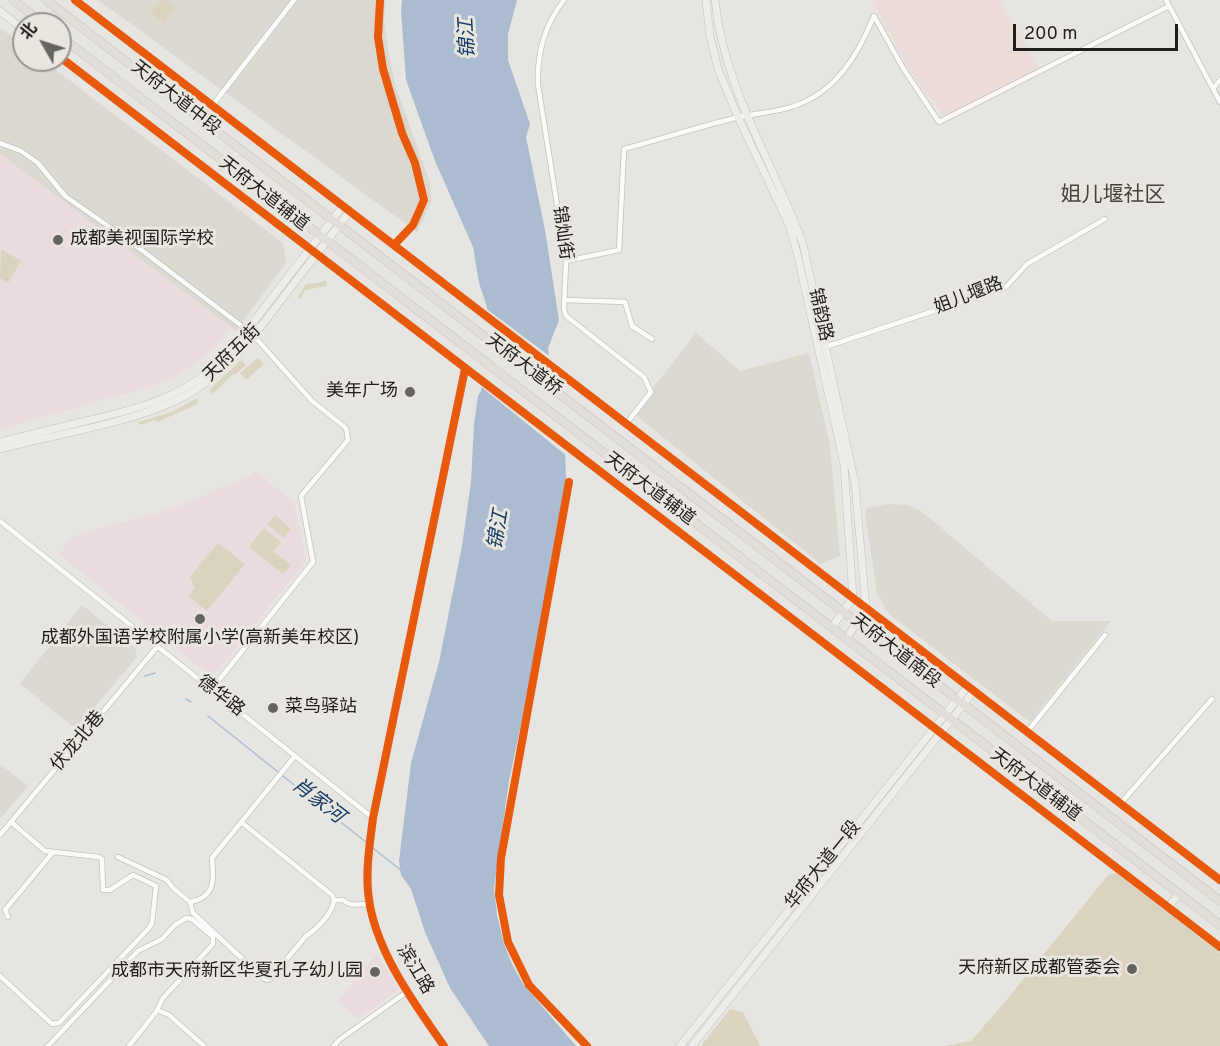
<!DOCTYPE html>
<html>
<head>
<meta charset="utf-8">
<style>
  body { margin:0 }
  #map { position:relative; width:1220px; height:1046px; overflow:hidden; background:#e6e5e1; font-family:Overpass,"Noto Sans SC",sans-serif }
  canvas { display:block }
  .north { position:absolute; left:12px; top:12px; width:60px; height:60px; box-sizing:border-box; background:#e8e6df; border:2px solid #989691; border-radius:50%; rotate:309deg; font-size:16px; font-weight:700; line-height:24px; text-align:center; color:#1f1e1b }
  .north::after { content:''; display:block; margin:auto; width:21px; height:27px; background:#656460; clip-path:polygon(50% 0,100% 100%,50% 72%,0 100%) }
  .scale { position:absolute; left:1013px; top:24px; width:165px; height:27px; box-sizing:border-box; border:3px solid #1f1e1b; border-top:0; padding-left:8px; font-size:18px; line-height:21px; white-space:nowrap; color:#1f1e1b; -webkit-text-stroke:4px #e8e6df; paint-order:stroke }
</style>
</head>
<body>
<div id="map">
<canvas width="1220" height="1046"></canvas>
<div class="north">北</div>
<div class="scale">200 m</div>
</div>
<script>
const ctx = document.querySelector('canvas').getContext('2d');
ctx.lineJoin = 'round';
function paint(path, color) {
  ctx.fillStyle = color;
  ctx.fill(path, 'evenodd');
}
function stroke(path, color, width, dash) {
  ctx.strokeStyle = color;
  ctx.lineWidth = width;
  ctx.lineCap = dash ? 'butt' : 'round';
  ctx.setLineDash(dash || []);
  ctx.stroke(path);
}
function drawText(font, color, halo, rows, align = 'center') {
  ctx.font = font + ' Overpass,"Noto Sans SC",sans-serif';
  ctx.lineWidth = 6;
  ctx.setLineDash([]);
  ctx.textBaseline = 'middle';
  ctx.strokeStyle = halo;
  ctx.fillStyle = color;
  for (const [text, x, y, turn = 0] of rows) {
    ctx.save();
    ctx.translate(x, y);
    ctx.rotate((+turn || 0) * Math.PI / 180);
    ctx.textAlign = isNaN(turn) ? turn : align;
    if (halo) ctx.strokeText(text, 0, 0);
    ctx.fillText(text, 0, 0);
    ctx.restore();
  }
}
const built = new Path2D(`
  M98 0H386L384 19 389 55 396 88 430 182 431 203 417 232Z
  M0 28 24 46V60H43L283 243 286 263 236 331 0 154Z
  M696 333 740 371 809 353 830 446 840 556 821 564 633 413Z
  M890 504 908 505 921 511 1052 621H1111L1030 722 889 614 877 593 865 514 867 508Z
  M82 605 135 648 137 657 76 729 20 684Z
  M0 764 28 786 0 819Z`);
const industrial = new Path2D(`
  M872 0H1000L1039 69 945 118 908 67Z`);
const education = new Path2D(`
  M0 154 231 327 215 347 197 362 174 378 153 386 0 429Z
  M256 471 294 503 306 561 212 677 59 554 73 536 171 509 245 478Z
  M377 954 399 990 358 1019 338 1001Z`);
const green = new Path2D(`
  M161 0H166L176 8 164 23 151 13Z
  M1 249 21 261 8 283 0 278Z
  M326 280 327 286 305 290 301 299 298 297 306 284 318 283Z
  M258 358 264 364 246 380 240 373Z
  M241 360 246 365 235 375 234 373 213 394 209 390Z
  M197 398 198 404 157 422 155 420 139 425V422L172 412Z
  M275 515 291 529 284 538 267 524Z
  M264 528 281 542 273 551 291 565 283 574 249 547Z
  M218 543 245 564 207 611 188 596 195 588 190 577Z
  M1116 873 1220 953V1046H944L971 1041 1005 1002 1108 875Z
  M730 1009 743 1012 760 1046H701Z`);
const water = new Path2D(`
  M402 0H517L508 34V60L530 124 526 137 545 230 559 320 548 348 554 402 565 448 566 479 543 620 509 781 494 888 497 915 504 944 512 964 523 984 576 1046H489L450 988 425 932 411 889 401 875 399 861 411 763 439 662 462 546 471 482 474 424 478 396 481 391 486 350 487 307 479 283 473 247 435 161 406 80 401 10Z`);
const pier = new Path2D(`
  M484 307 552 358 557 401 565 431 568 457 479 385 483 350Z`);
const stream = new Path2D(`
  M145 676 155 673
  M186 699 191 702
  M208 716 367 843
  M373 848 402 871`);
const street = new Path2D(`
  M380 0 378 37 383 69 402 133 415 163 424 200 413 225 394 245
  M564 0C544 26 537 53 538 85L566 261 564 309 566 316 644 377 651 392 626 424
  M1166 0 1220 102
  M874 16 903 68 939 122 1169 6
  M1213 89 1220 80
  M212 106 294 0
  M0 143 21 151 38 163 65 196 131 242 247 330
  M566 261 619 250 624 149C661 139 698 127 735 118 755 113 775 113 794 106 836 92 858 55 874 16
  M566 300 625 302 632 326 652 339
  M825 347 1006 287 1027 264 1105 219
  M0 521 373 818
  M211 690 313 562 301 496 348 440 346 428 312 401 254 336
  M1027 732 1105 635
  M1121 803 1212 699
  M241 822 332 895 334 900
  M0 835 157 647
  M118 857 167 880 173 888 190 902 193 913 263 978 267 980 271 978 306 936C317 929 333 913 334 900H343C350 907 360 904 369 904
  M190 902C216 897 214 879 212 858L295 756
  M8 917 5 910 53 852
  M0 976 52 1024 59 1023 149 928 152 923 156 886 133 875 110 890H103L102 859 99 857 45 851 11 822
  M157 1010 169 1015 204 1046
  M48 1046 138 951 162 939 175 925 186 918 192 919 213 937V944L163 998 156 1012 129 1046
  M334 1046 339 1040 408 991`);
const secondary = new Path2D(`
  M75 0 1220 880
  M706 0 710 36 718 69 738 117 790 227 798 257 844 464 853 598 832 627
  M715 0C724 89 773 162 803 244L855 483 866 608 847 638
  M0 11 24 30
  M60 57 1220 947
  M0 442C29 435 57 428 86 421 142 408 189 396 230 352L343 206
  M0 449C57 434 122 425 175 401 225 378 257 332 288 291 309 264 329 238 350 211
  M1168 907 1179 894
  M444 1046C413 1002 372 946 368 891 366 867 370 842 373 818L465 369
  M680 1046 968 686
  M692 1046 974 691`);
const primary = new Path2D(`
  M13 0 44 24
  M46 0 1220 901
  M60 36 1220 925`);
const cycleway = new Path2D(`
  M75 0 1220 880
  M380 0 378 37 383 69 402 133 415 163 424 200 413 225 394 245
  M60 57 1220 947
  M569 482 501 858 499 895 508 942 529 985 587 1046
  M444 1046C413 1002 372 946 368 891 366 867 370 842 373 818L465 369`);
const markers = [
  [58,240,6,"#656460"],
  [410,392,6,"#656460"],
  [200,619,6,"#656460"],
  [273,708,6,"#656460"],
  [1132,969,6,"#656460"],
  [375,972,6,"#656460"]
];
const streetNames = [
  ["天府大道中段",175,99,38],
  ["天府大道辅道",263,195,38],
  ["锦灿街",561,233,82],
  ["姐儿堰路",969,297,-21],
  ["锦韵路",819,315,77],
  ["天府五街",233,354,-45],
  ["天府大道桥",523,366,37],
  ["天府大道辅道",649,490,37],
  ["天府大道南段",895,652,38],
  ["德华路",220,697,38],
  ["伏龙北巷",79,742,-50],
  ["天府大道辅道",1035,786,37],
  ["华府大道一段",824,866,-51],
  ["滨江路",414,970,59]
];
const poiNames = [
  ["成都美视国际学校",70,240,"left"],
  ["美年广场",398,392],
  ["成都外国语学校附属小学(高新美年校区)",200,639,"center"],
  ["菜鸟驿站",285,708,"left"],
  ["天府新区成都管委会",1120,969],
  ["成都市天府新区华夏孔子幼儿园",363,972]
];
const waterNames = [
  ["锦江",469,38,-93],
  ["锦江",500,530,-81],
  ["肖家河",317,802,38]
];
const quarterNames = [
  ["姐儿堰社区",1113,197]
];
paint(built, '#dbd8cf');
paint(industrial, '#ebdcd8');
paint(education, '#eadcde');
paint(green, '#d9d3c0');
paint(water, '#abbcd0');
paint(pier, '#e6e5e1');
stroke(stream, '#abbcd0', 1.5);
stroke(street, '#c3c2bf', 6);
stroke(secondary, '#c3c2bf', 8);
stroke(primary, '#c1c0be', 9);
stroke(street, '#fbfbfa', 4.5);
stroke(secondary, '#eeede9', 7);
stroke(primary, '#e1ded7', 8);
stroke(cycleway, '#e8590c', 8);
for (const [x, y, r, color] of markers) {
  const dot = new Path2D();
  dot.arc(x, y, r, 0, 2 * Math.PI);
  ctx.fillStyle = color;
  ctx.fill(dot);
  stroke(dot, '#e8e6df', 2);
}
drawText('18px', '#1f1e1b', '#e8e6df', streetNames);
drawText('18px', '#1f1e1b', '#e8e6df', poiNames, 'right');
drawText('italic 20px', '#193c65', '#e8e6df', waterNames);
drawText('21px', '#45433e', '#e8e6df', quarterNames);
</script>
</body>
</html>
